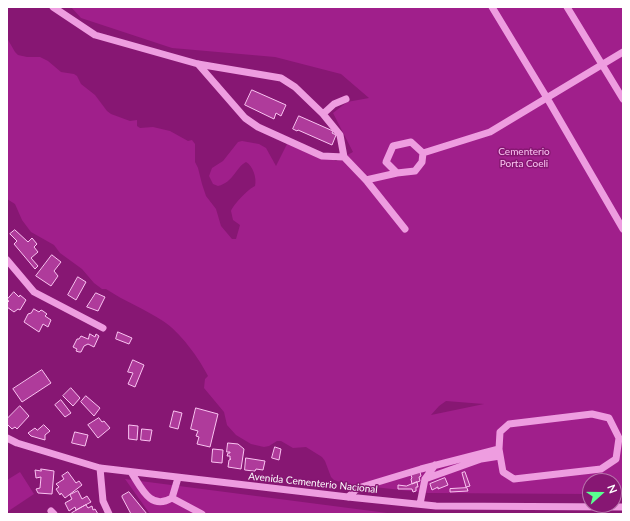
<!DOCTYPE html>
<html>
<head>
<meta charset="utf-8">
<style>
  body { margin:0 }
  #map { position:relative; width:630px; height:521px; overflow:hidden; background:#871773; font-family:Lato,sans-serif }
  canvas { display:block }
  .frame { position:absolute; inset:0; border:8px solid #fff; pointer-events:none }
  .north { position:absolute; left:582px; top:473px; width:40px; height:40px; box-sizing:border-box; background:#871773; border:1px solid #b774ab; border-radius:50%; rotate:69deg; font-size:11px; font-weight:700; line-height:16px; text-align:center; color:#fff }
  .north::after { content:''; display:block; margin:auto; width:14px; height:18px; background:#5aff90; clip-path:polygon(50% 0,100% 100%,50% 72%,0 100%) }
</style>
</head>
<body>
<div id="map">
<canvas width="630" height="521"></canvas>
<div class="frame"></div>
<div class="north">N</div>
</div>
<script>
const ctx = document.querySelector('canvas').getContext('2d');
ctx.lineJoin = 'round';
function paint(path, color) {
  ctx.fillStyle = color;
  ctx.fill(path, 'evenodd');
}
function stroke(path, color, width, dash) {
  ctx.strokeStyle = color;
  ctx.lineWidth = width;
  ctx.lineCap = dash ? 'butt' : 'round';
  ctx.setLineDash(dash || []);
  ctx.stroke(path);
}
function drawText(font, color, halo, rows, align = 'center') {
  ctx.font = font + ' Lato,sans-serif';
  ctx.lineWidth = 3;
  ctx.setLineDash([]);
  ctx.textBaseline = 'middle';
  ctx.strokeStyle = halo;
  ctx.fillStyle = color;
  for (const [text, x, y, turn = 0] of rows) {
    ctx.save();
    ctx.translate(x, y);
    ctx.rotate((+turn || 0) * Math.PI / 180);
    ctx.textAlign = isNaN(turn) ? turn : align;
    if (halo) ctx.strokeText(text, 0, 0);
    ctx.fillText(text, 0, 0);
    ctx.restore();
  }
}
const green = new Path2D(`
  M71 7H623V494H614V481H590V494L428 493 374 487 342 485 343 483 334 480 331 477 325 461 322 457 306 447 293 448 281 441H277L269 446 264 447 251 444 236 435 227 425 224 412 204 388 205 379 208 376C199 358 180 332 163 321 145 309 124 301 106 289H102L94 283 82 269 60 253 54 245 31 232 22 220 15 204 7 199V38L15 52 18 55 27 57H40L48 61 61 72 74 74 77 76 81 84 95 95 107 111 111 114 130 121 137 120V126L140 128 153 127 170 131 188 141 192 140 195 144V162L198 168 202 184 206 196 216 209 221 226 232 239H236L240 225 233 220 231 211C234 204 248 189 255 186 257 178 253 166 246 162 235 168 234 182 218 186L213 184 209 176 212 168 223 161 238 142 242 141 259 144 266 148 276 166 289 140 336 161 353 152 333 113 347 102 369 98 341 74 275 57 172 48 81 18ZM446 401 484 404 431 415 439 406Z
  M20 472 34 494 7 512V480Z
  M125 479 395 514H150Z`);
const building = new Path2D(`
  M252 90 286 105 281 116 276 113 274 119 245 105Z
  M299 116 333 131 332 133 336 135 332 145 298 130 297 131 293 129Z
  M15 230 28 242 32 238 37 244 34 247 38 252 31 258 38 266 35 269 14 244 17 241 10 234Z
  M52 255 61 262 54 271 58 276 51 286 36 276Z
  M78 277 86 282 76 300 68 295Z
  M14 292 19 297 20 295 26 300 20 310 18 309 14 312 7 307V303L9 301 7 300Z
  M96 293 105 297 98 311 87 307Z
  M34 309 39 312 41 310 43 311 47 314 45 316 51 320 48 327 43 324 39 332 24 322 28 314 31 313Z
  M118 332 132 338 129 344 116 339Z
  M90 334 95 337 96 334 99 336 94 347 88 344 84 346 81 352H79L76 351 77 349 73 347 77 339H79L81 336 88 339Z
  M133 360 144 365 135 387 128 384 133 373 128 372Z
  M42 370 51 383 22 402 13 389Z
  M71 388 80 398 73 406 63 396Z
  M86 396 100 408 94 416 81 402Z
  M61 400 71 413 65 417 55 405Z
  M20 406 29 416 17 429 15 427 12 429 7 424V419Z
  M196 408 218 414 210 447 197 444 199 437 196 436 198 431 191 429Z
  M174 411 182 413 178 429 170 427Z
  M99 418 102 422 104 421 110 428 98 438 88 425Z
  M44 425 50 431 45 435V440L31 436 28 433 35 428 37 430Z
  M129 425 138 426 137 440 129 439Z
  M142 429 152 430 150 441 141 440Z
  M75 432 88 435 85 446 72 443Z
  M228 443 238 444 244 449 241 469 228 467 229 460 231 459H230V456H227L228 453H230V452H227Z
  M275 447 281 449 279 460 272 458Z
  M213 449 223 450 222 463 212 462Z
  M246 458 265 461 263 470 256 469 255 471H253L245 470Z
  M41 469 54 471 52 494 38 493 36 489 40 488 41 477 36 478 35 470 41 471Z
  M68 472 76 483 79 481 82 485 65 498 61 493 60 495 56 489 59 487 56 484 64 479 62 476Z
  M420 472 421 476 419 477 420 481 412 484 411 479 412 478 411 475Z
  M465 472 470 486 466 487 462 473Z
  M445 478 448 485 438 489V487L432 490 430 484Z
  M417 482 418 487H416V491L413 492 412 489H398V485L406 486Z
  M467 488 468 491 450 492V489Z
  M78 491 82 499 87 496 91 502 76 510 75 507 69 511 65 503 72 499 70 495Z
  M129 492 147 514H131L122 497V496Z
  M86 505 88 508 92 506 93 510 95 509 98 514H73L72 513Z`);
const minor = new Path2D(`
  M53 7 95 35 198 64 281 78 295 87 323 114 334 104 346 99
  M492 7 547 98 623 229
  M567 7 623 99
  M198 64 245 118 258 127 322 156 344 157 366 180 405 229
  M323 114 340 135 344 157
  M411 142 423 153 422 162 415 171 397 173 386 162 393 146Z
  M423 153 490 132 623 52
  M366 180 397 173
  M7 260 34 292 103 328
  M592 414 609 418 619 438 616 459 601 469 514 479 503 472 499 449 500 432 509 424Z
  M7 438 17 443 100 468 348 497 436 506 623 507
  M100 468 103 501 109 514
  M131 472C141 487 150 511 172 498L202 514
  M425 479 481 459 500 456
  M348 497 358 488 421 469 499 449
  M172 498 178 478
  M420 504 425 479 435 465
  M51 511 54 514`);
const parkNames = [
  ["Cementerio",524,152],
  ["Porta Coeli",524,164]
];
const streetNames = [
  ["Avenida Cementerio Nacional",313,483,6]
];
paint(green, '#a01f8b');
paint(building, '#af3b9b');
stroke(building, '#fac3f1', 1);
stroke(minor, '#ee9de0', 7);
drawText('10px', '#fac3f1', '#871773', parkNames);
drawText('10px', '#fff', '#871773', streetNames);
</script>
</body>
</html>
